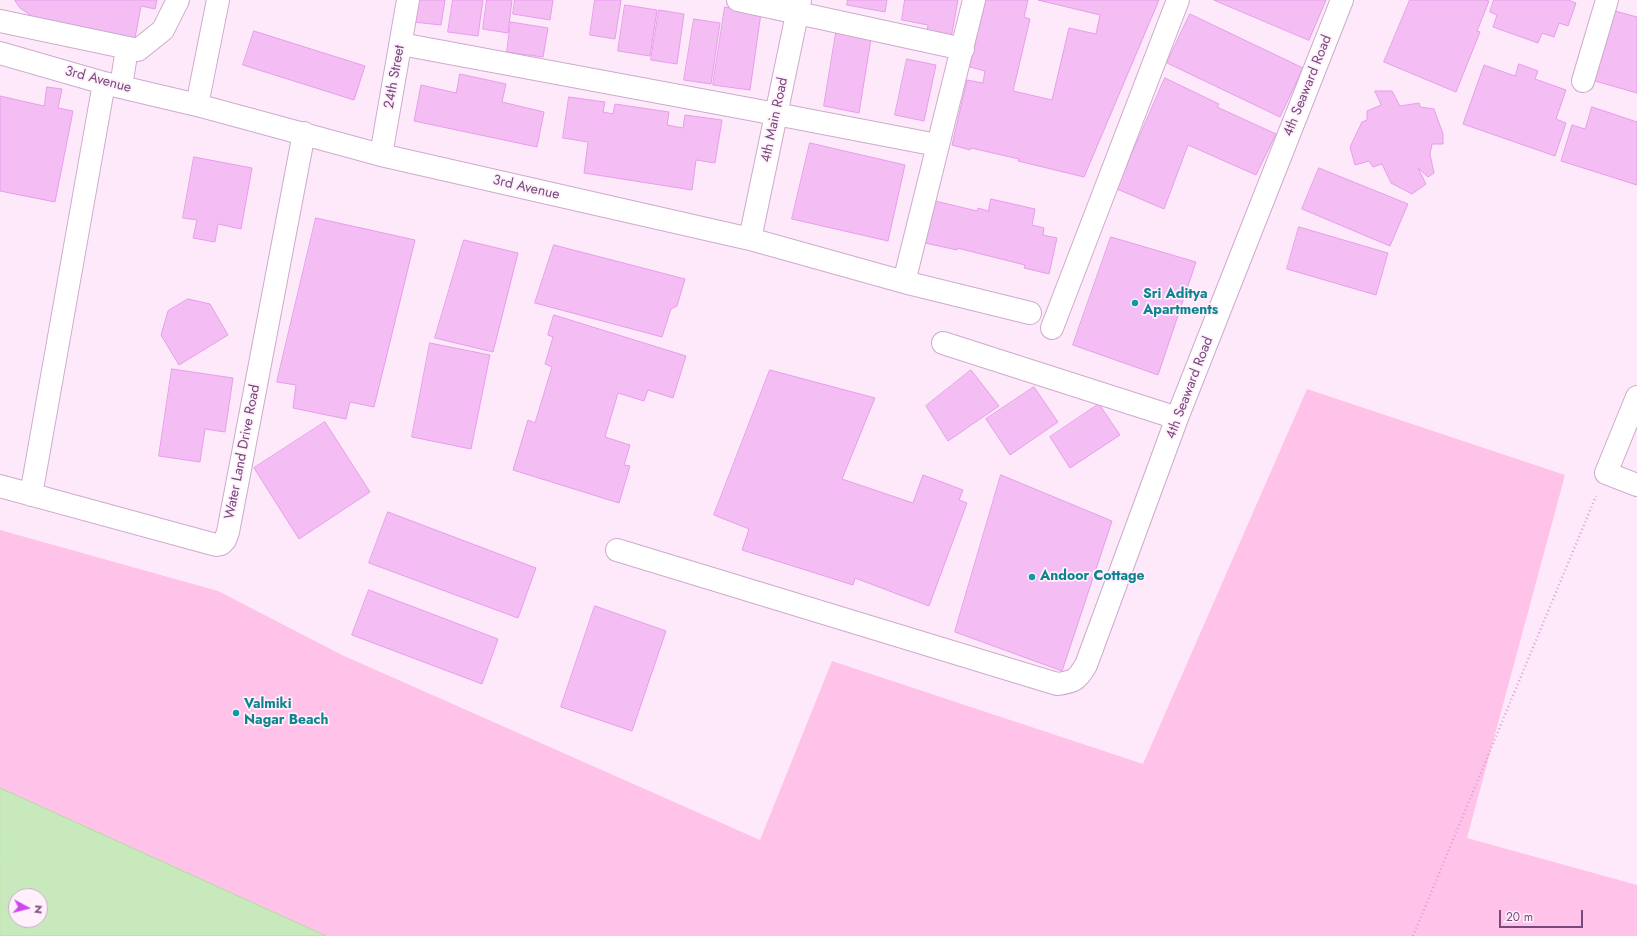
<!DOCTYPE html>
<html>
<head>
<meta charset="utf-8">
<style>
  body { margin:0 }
  #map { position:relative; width:1637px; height:936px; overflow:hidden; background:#fee9fa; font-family:Jost,sans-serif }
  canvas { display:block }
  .north { position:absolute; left:8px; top:888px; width:40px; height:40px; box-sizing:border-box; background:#fff0fc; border:1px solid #c9aec8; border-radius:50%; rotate:97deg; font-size:11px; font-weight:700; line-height:16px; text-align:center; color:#774a7b }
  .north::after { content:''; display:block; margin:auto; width:14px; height:18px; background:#cd47ee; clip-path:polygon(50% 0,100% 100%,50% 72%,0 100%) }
  .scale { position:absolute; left:1499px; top:910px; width:84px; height:18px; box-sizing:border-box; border:2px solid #774a7b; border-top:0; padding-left:5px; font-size:12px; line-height:14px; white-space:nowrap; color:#774a7b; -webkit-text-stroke:3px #fff0fc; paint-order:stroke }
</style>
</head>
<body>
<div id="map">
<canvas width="1637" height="936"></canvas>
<div class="north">N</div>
<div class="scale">20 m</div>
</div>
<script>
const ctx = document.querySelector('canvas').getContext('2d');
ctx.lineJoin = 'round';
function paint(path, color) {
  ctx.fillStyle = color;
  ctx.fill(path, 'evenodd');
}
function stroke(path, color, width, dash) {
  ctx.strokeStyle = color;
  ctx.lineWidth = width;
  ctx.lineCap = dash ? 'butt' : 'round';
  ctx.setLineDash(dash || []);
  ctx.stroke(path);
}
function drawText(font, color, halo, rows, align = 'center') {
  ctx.font = font + ' Jost,sans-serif';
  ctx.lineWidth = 3.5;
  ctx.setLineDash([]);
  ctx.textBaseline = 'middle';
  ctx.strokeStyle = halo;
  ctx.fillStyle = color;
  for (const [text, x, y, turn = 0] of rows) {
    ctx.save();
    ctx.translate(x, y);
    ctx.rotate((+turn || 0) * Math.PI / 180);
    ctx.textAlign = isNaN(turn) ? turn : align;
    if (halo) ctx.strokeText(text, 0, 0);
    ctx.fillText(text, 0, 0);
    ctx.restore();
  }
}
const sand = new Path2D(`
  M1307 389 1565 475 1467 838 1637 885V936H326L0 788V530L218 591 342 655 760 840 832 661 1143 764Z`);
const water = new Path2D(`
  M0 788 326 936H0ZM16 896H40V920H16Z`);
const building = new Path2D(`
  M15 0H157L155 9 141 6 135 38 36 19 20 8Z
  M416 0H445L441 25 413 22Z
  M453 0H483L478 36 448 32Z
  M487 0H512L508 33 483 29Z
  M515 0H553L550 20 513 14Z
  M595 0H621L615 39 590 35Z
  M848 0H887L885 12 847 5Z
  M905 0H958L951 38 927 33 928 25 902 20Z
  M986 0H1028L1024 17 1030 19 1013 91 1052 100 1069 28 1096 34 1100 15 1038 0H1159L1084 177 1018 161 1019 159 971 148 970 150 952 145 967 80 983 83 985 71 970 67Z
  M1214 0H1326L1309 40Z
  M1410 0H1485L1489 1 1477 31 1480 32 1456 92 1384 62Z
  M1494 0H1568L1576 3 1568 26 1559 23 1554 37 1542 33 1538 43 1493 27 1497 15 1490 12Z
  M625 5 657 10 650 56 618 51Z
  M725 7 761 13 750 90 713 85Z
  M659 10 684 14 677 64 651 60Z
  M1615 11 1637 17V93L1595 81Z
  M1190 14 1303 68 1280 117 1167 63Z
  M694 19 720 23 711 84 684 80Z
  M511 22 548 28 543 57 507 52Z
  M254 31 365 66 354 100 243 65Z
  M836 33 871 39 859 113 824 106Z
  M907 59 936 65 924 121 895 115Z
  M1519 64 1538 71 1535 79 1566 90 1556 119 1566 123 1555 156 1463 124 1484 65 1515 76Z
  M460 74 506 84 502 102 544 112 537 147 414 121 421 85 456 93Z
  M1165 78 1219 104 1217 107 1276 134 1256 175 1188 145 1164 209 1117 189Z
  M47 87 62 89 58 108 73 111 55 202 0 191V96L44 106Z
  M1375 91H1392L1400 106 1419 103 1420 107 1434 109 1443 134V144H1432L1430 154 1434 173 1428 177 1418 168 1426 184 1412 194 1391 183 1382 164 1373 167 1369 161 1355 165 1350 147 1362 122 1367 120V111L1381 105Z
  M569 97 605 102 603 112 613 114 615 104 669 112 667 125 683 128 685 115 722 120 715 163 696 160 692 190 584 173 588 142 563 138Z
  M1592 107 1637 122V185L1561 161 1572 125 1585 129Z
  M810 143 905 165 888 241 792 219Z
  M194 157 252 168 241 229 218 224 215 242 193 238 197 220 183 218Z
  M1319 168 1408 204 1390 246 1302 209Z
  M991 199 1035 209 1032 225 1044 228 1043 235 1057 238 1049 274 1024 268 1025 265 957 248V250L925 243 935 201 977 211 978 208 988 211Z
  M316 218 415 240 374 407 350 402 346 419 293 408 296 385 277 382Z
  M1299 227 1388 253 1376 295 1287 269Z
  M1111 237 1196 262 1158 375 1073 345Z
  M464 240 518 253 493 352 435 338Z
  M554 245 685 279 677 306 671 309 662 337 535 303Z
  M188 299 210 304 228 335 179 365 161 335 168 311Z
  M554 315 686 356 673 398 648 390 644 401 618 393 605 437 630 445 624 465 630 466 619 503 513 470 528 420 535 423 552 367 545 364 553 337 548 335Z
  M430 343 490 355 471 449 412 437Z
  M172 369 233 378 225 432 205 429 200 462 159 456Z
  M770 370 875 398 842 479 913 503 923 475 963 490 959 500 967 503 929 606 855 578 853 585 742 550 749 529 714 515Z
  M971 370 999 406 948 441 926 406Z
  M1034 387 1058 422 1010 455 986 419Z
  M1099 404 1120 435 1070 468 1050 437Z
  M325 422 370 492 299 539 254 468Z
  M1001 475 1112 521 1062 671 955 632Z
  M388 512 536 568 518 618 369 563Z
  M369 590 498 639 482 684 352 635Z
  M595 606 666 631 632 731 561 707Z`);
const path = new Path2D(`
  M1413 936 1596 496`);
const minor = new Path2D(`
  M738 0 963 49
  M0 21 138 50 163 30 178 0
  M401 44 776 114 937 145
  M0 53 104 83 197 105 381 155 750 239 904 282 1030 313
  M1583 81 1607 0
  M121 87 127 48
  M197 105 218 0
  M381 155 408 0
  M750 239 800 0
  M904 282 974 0
  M1052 328 1178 0
  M943 343 1177 418
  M1637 397 1606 473 1637 485
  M0 486 216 545 221 544 225 540 228 532 304 133
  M31 495 104 83
  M617 550 1057 684C1074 682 1077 680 1086 665L1177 418 1342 0`);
const markers = [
  [1135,303,4,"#0f9aa8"],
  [1032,577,4,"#0f9aa8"],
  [236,713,4,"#0f9aa8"]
];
const streetNames = [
  ["24th Street",395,77,-80],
  ["3rd Avenue",98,80,15],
  ["4th Seaward Road",1308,86,-68],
  ["4th Main Road",775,120,-78],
  ["3rd Avenue",526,188,13],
  ["4th Seaward Road",1190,388,-69],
  ["Water Land Drive Road",243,452,-79]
];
const cultureNames = [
  ["Sri Aditya",1143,295],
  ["Apartments",1143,311],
  ["Andoor Cottage",1040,577],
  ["Valmiki",244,705],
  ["Nagar Beach",244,721]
];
paint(sand, '#ffc2e9');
paint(water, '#c8e9bb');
stroke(water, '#b0dca0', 1);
paint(building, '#f4bef5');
stroke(building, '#e69de9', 1);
stroke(minor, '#ceaace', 24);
stroke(path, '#d9a0db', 2.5, [1, 3]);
stroke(minor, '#fff', 22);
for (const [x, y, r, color] of markers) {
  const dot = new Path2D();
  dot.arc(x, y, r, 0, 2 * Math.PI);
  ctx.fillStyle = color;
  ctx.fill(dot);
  stroke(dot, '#fff0fc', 1.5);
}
drawText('14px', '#774a7b', '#fff0fc', streetNames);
drawText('bold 14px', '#0d838f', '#fff0fc', cultureNames, 'left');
</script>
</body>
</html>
